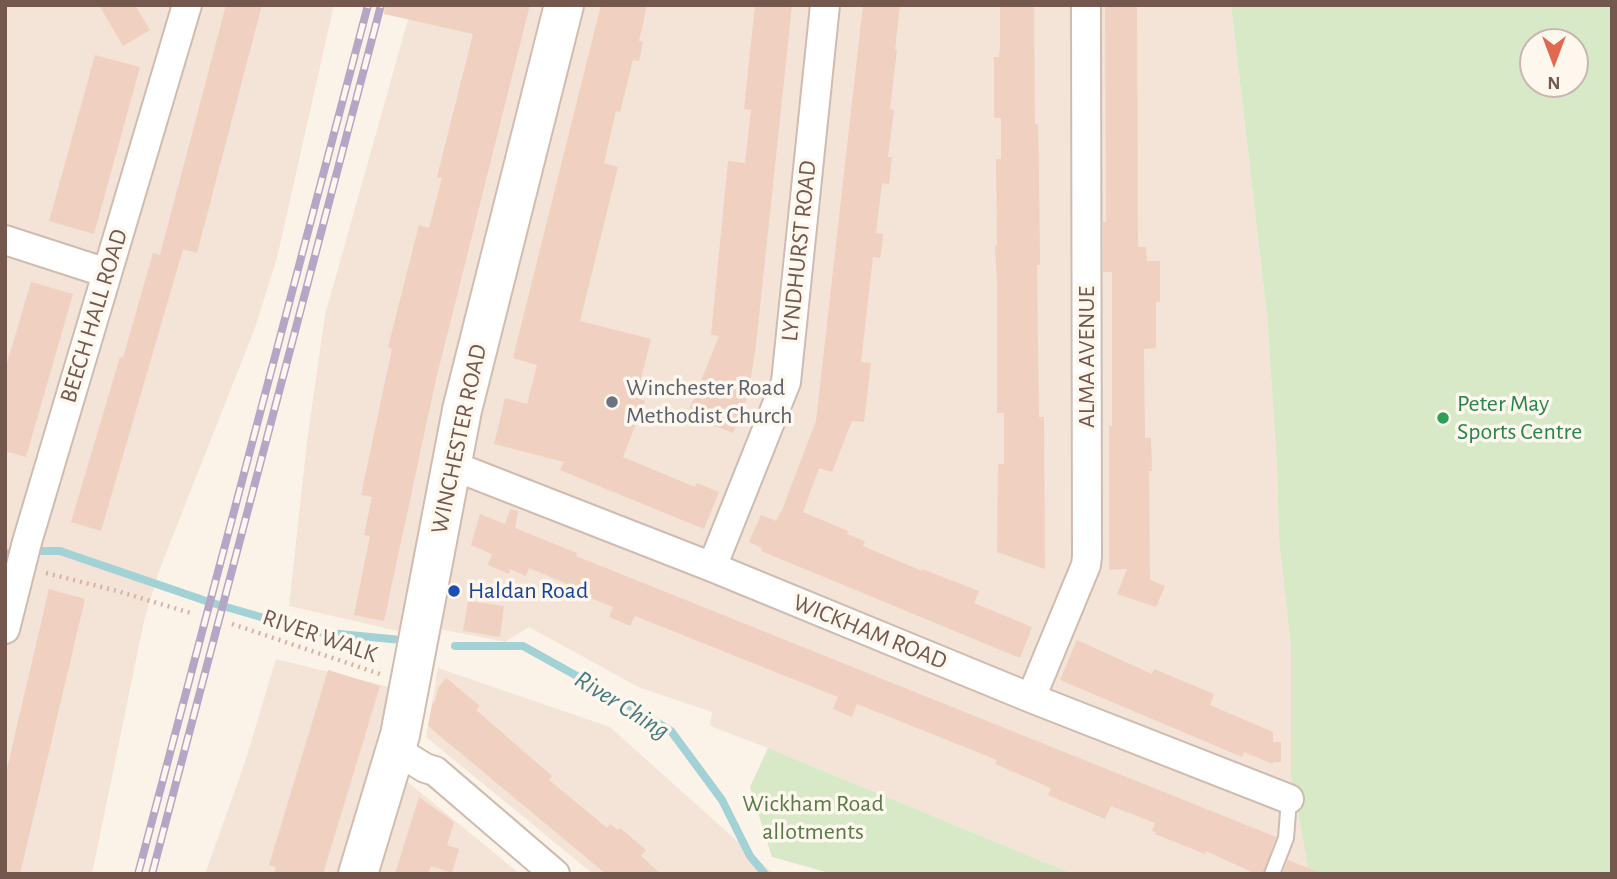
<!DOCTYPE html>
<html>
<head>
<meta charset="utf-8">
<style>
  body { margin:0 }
  #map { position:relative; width:1617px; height:879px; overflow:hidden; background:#fcf3e8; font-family:"Alegreya Sans",sans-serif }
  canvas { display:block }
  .frame { position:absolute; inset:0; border:7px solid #75584d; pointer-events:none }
  .north { position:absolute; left:1519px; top:28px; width:70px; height:70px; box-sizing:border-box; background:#fef7ee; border:2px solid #c7b7ae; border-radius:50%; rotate:180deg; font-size:19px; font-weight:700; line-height:28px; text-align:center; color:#75584d }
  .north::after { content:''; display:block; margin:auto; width:24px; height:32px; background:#e16952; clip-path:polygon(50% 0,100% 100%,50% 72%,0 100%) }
</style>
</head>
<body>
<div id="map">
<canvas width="1617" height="879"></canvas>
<div class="frame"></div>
<div class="north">N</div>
</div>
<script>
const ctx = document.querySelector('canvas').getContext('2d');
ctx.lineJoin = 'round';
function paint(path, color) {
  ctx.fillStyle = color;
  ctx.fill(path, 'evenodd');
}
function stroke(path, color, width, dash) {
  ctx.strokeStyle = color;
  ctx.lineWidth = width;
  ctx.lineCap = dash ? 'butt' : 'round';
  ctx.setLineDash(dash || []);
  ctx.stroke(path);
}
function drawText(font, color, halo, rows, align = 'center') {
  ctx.font = font + ' "Alegreya Sans",sans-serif';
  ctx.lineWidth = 7;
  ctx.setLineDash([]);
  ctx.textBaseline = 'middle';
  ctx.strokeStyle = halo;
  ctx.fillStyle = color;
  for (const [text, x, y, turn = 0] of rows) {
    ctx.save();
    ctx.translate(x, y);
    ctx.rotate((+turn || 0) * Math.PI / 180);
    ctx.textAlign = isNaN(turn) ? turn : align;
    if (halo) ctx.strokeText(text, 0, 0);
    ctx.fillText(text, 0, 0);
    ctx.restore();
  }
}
const residential = new Path2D(`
  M5 5H334L277 258 255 328 159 571 144 621 92 874H5Z
  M412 5H1231L1267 315 1277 467 1279 539 1291 648 1296 804 1309 874H1073L768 748 710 726 712 712 638 687 529 627 505 642 434 628 411 634 289 606 307 441 325 315Z
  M276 659 390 687 376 756 520 874H205L244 765Z
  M438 668 610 727 774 874H593L426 737Z`);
const green = new Path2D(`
  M1231 5H1612V874H1309L1291 775V648L1279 539 1277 467 1267 315ZM1533 42H1575V84H1533Z
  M768 748 1073 874H833L772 857 750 787Z`);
const stream = new Path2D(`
  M5 555 15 551H60L209 602 309 631 401 640
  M455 646H523L611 695 671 731 722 800 750 856 765 874`);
const building = new Path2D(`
  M99 5H135L150 30 123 46Z
  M226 5H262L197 253 183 249 101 531 71 522 120 357 123 358 153 253 160 255Z
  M385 5H530L436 379 384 621 354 615 370 536 364 535 372 497 361 495 392 349 388 347 419 225 429 228 442 178 437 177 473 34 384 14Z
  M601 5H647L639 41 643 42 639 61 633 60 620 112 616 111 604 163 618 167 580 321 651 339 636 397 645 401 623 457 695 487 697 483 719 492 704 529 560 470 564 462 494 444 505 398 527 404 537 365 513 358Z
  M755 5H792L756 345 748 396 733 433 687 415 719 336 711 335 728 161 745 163 751 110 744 109Z
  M863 5H900L895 50H897L890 109 894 110 888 157H892L889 184 882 183 876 233 883 234 882 246 880 258 873 257 861 362 871 363 864 422 852 421 832 472 819 468 803 512 848 531 847 534 865 541 863 546 922 571V569L979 591 974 603 1032 627 1020 658 761 551 762 548 749 542 761 515 776 521 782 510 816 421Z
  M1000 5H1034L1035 124H1038L1039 172 1040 265H1037L1039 417H1044L1045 569 997 552 998 464H1004V413H997V279L995 246H997L996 159H1001V118H994V57H999L1000 47Z
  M1105 5H1137L1138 247H1146L1147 261H1160V302H1156V348L1144 349 1145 438H1151L1152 471H1149L1150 580 1165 586 1156 607 1117 594 1127 569 1109 570V426H1112V272H1103V222H1106Z
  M95 55 140 67 94 234 49 221Z
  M31 282 73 294 26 457 5 451V370Z
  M510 509 518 511 515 528 577 553 576 556 1276 837 1263 874H1256L1206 851 1205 854 1155 834 1156 832 1152 831 1155 823 1111 806 1105 819 1048 795 1051 788 995 764 997 760 857 704 852 717 833 709 838 697 635 616 630 626 619 621 609 617 613 607 570 590 572 586 529 568 526 576 510 569 509 574 488 565 492 554 471 545 480 514 505 524Z
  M49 589 85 599 20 874H5V777Z
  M468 601 504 606 500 637 463 631Z
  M1077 640 1152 674 1154 669 1214 694 1210 705 1273 732V742H1281V762H1273V764L1244 752 1242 757 1060 680Z
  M328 670 380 686 323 874H274L276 867 269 865Z
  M446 678 480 706 476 710 552 776 549 780 607 828 610 824 618 830 620 828 646 850 641 856 661 874H606L428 726 432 705 435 701 438 688Z
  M419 797 454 822 447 845 459 849 452 873 431 866 428 874H395Z
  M1288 860 1321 873V874H1282Z`);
const path = new Path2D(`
  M46 573 117 591 194 614
  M232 624 380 674`);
const service = new Path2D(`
  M1272 874 1286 838 1289 799`);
const minor = new Path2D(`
  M5 240 107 273
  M451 465 712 567 1031 698 1289 799
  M712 567 786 382 825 5
  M5 629 27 542 187 5
  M1031 698 1086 565 1087 556 1086 5
  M396 750 425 768 435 771 555 874`);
const secondary = new Path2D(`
  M358 874 400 735 462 410 564 5`);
const rail = new Path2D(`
  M138 874 368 5
  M152 874 381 5`);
const markers = [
  [612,402,7,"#6b7280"],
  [1443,418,7,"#2e9e5b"],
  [454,591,7,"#1a4fb4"]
];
const streetNames = [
  ["LYNDHURST ROAD",799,251,-84],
  ["BEECH HALL ROAD",94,316,-73],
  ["ALMA AVENUE",1087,357,-90],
  ["WINCHESTER ROAD",459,439,-78],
  ["WICKHAM ROAD",870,632,22],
  ["RIVER WALK",320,636,19]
];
const worshipNames = [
  ["Winchester Road",626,388],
  ["Methodist Church",626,416]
];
const leisureNames = [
  ["Peter May",1457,404],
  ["Sports Centre",1457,432]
];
const transitNames = [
  ["Haldan Road",468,591]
];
const parkNames = [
  ["Wickham Road",813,804],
  ["allotments",813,832]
];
const waterNames = [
  ["River Ching",622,705,32]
];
paint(residential, '#f3e4d7');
paint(green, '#d7e9c7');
stroke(stream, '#a3d2d6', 8);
paint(building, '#f0d0c1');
stroke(service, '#cfbcb1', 18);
stroke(minor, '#cfbcb1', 32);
stroke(secondary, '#d2bcaf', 42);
stroke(path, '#d5b4a3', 4.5, [2, 5]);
stroke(service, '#fff', 14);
stroke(minor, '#fff', 28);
stroke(secondary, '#fff', 38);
stroke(rail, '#b5a6c6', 8);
stroke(rail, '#fef7ee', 5, [16]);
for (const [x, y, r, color] of markers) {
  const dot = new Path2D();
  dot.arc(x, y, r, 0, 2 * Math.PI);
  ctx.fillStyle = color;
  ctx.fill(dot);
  stroke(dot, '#fef7ee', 2.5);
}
drawText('24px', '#75584d', '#fef7ee', streetNames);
drawText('24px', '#5b616d', '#fef7ee', worshipNames, 'left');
drawText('24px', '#27864d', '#fef7ee', leisureNames, 'left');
drawText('24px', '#164399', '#fef7ee', transitNames, 'left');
drawText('24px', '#587a45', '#fef7ee', parkNames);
drawText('italic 26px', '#437b80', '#fef7ee', waterNames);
</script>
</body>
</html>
